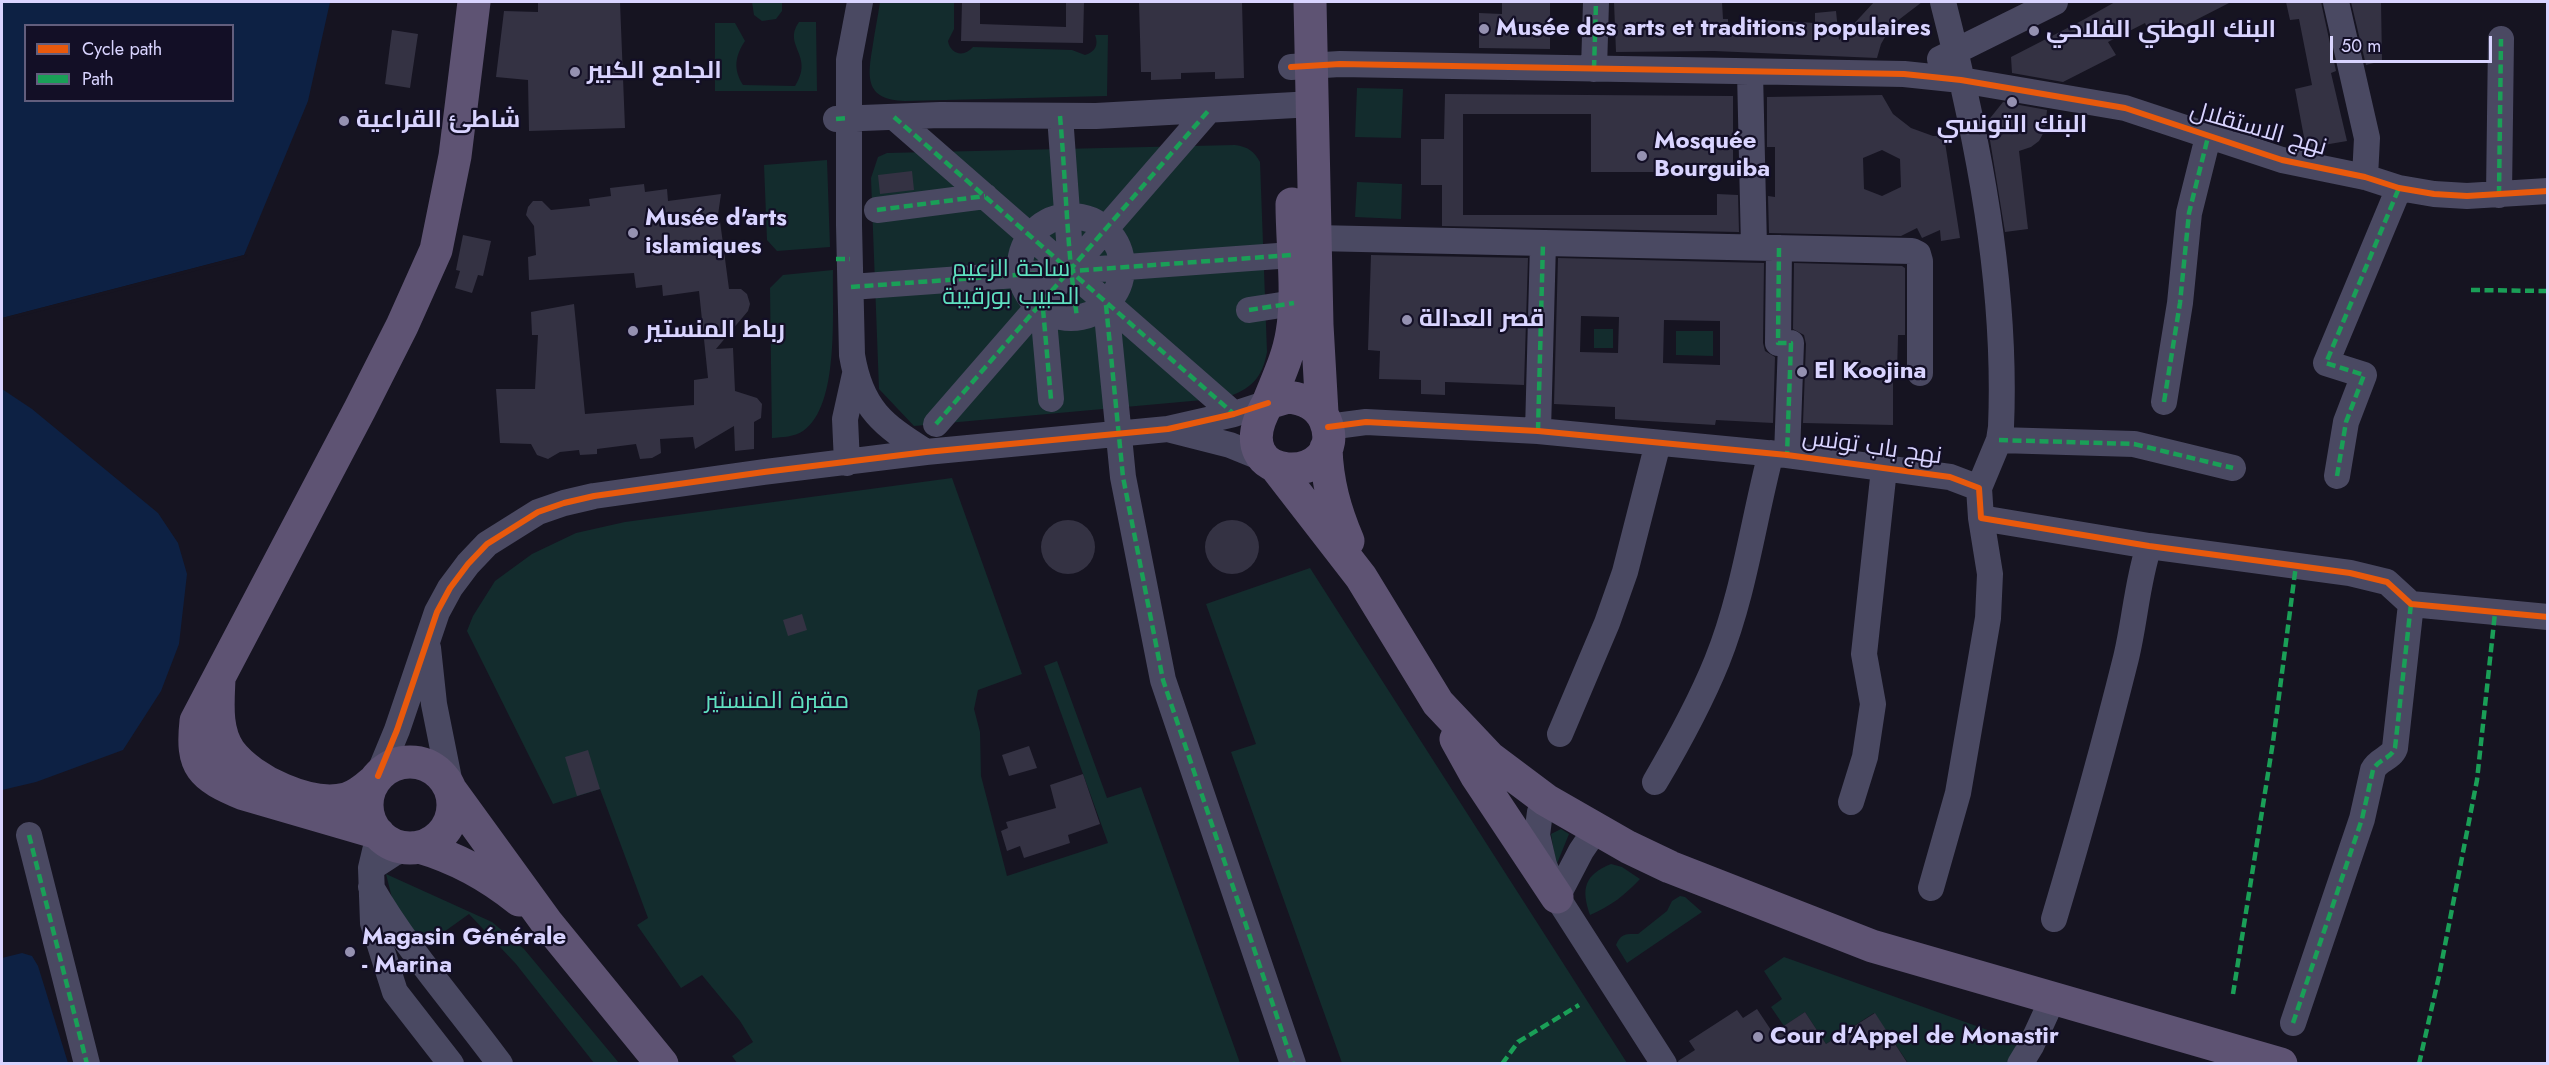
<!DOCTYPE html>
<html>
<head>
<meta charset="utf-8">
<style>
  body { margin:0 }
  #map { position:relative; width:2549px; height:1065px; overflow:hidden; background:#161421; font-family:Jost,sans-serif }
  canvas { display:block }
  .frame { position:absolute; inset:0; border:3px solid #d9d4ff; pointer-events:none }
  .legend { position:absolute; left:24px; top:24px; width:210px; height:78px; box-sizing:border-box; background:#130f26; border:2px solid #625e7d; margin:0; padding:8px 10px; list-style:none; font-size:18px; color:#d9d4ff }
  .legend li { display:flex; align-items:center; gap:12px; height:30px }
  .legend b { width:30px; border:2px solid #625e7d }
  .scale { position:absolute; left:2330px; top:36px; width:162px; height:27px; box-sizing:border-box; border:3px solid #d9d4ff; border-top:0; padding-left:8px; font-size:18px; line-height:21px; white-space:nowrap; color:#d9d4ff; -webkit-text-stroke:4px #130f26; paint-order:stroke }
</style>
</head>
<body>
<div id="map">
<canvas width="2549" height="1065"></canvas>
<div class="frame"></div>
<ul class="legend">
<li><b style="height:8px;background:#e8590c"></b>Cycle path</li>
<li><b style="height:8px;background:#1a9f57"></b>Path</li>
</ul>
<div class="scale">50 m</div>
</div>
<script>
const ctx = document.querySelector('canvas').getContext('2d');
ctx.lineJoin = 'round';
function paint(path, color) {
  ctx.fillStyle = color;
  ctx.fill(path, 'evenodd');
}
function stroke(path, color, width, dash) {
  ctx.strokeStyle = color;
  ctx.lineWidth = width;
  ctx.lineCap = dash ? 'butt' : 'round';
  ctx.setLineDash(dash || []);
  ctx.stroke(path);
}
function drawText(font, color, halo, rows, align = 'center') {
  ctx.font = font + ' Jost,Cairo,sans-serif';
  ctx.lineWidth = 4.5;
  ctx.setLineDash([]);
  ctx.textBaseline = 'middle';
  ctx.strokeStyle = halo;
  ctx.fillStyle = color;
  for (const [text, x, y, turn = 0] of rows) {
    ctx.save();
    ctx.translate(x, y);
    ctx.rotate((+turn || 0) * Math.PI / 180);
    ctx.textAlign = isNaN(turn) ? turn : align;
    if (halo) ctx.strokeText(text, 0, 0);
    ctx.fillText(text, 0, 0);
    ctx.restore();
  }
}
const green = new Path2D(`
  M752 2H782V11L776 19 762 21 754 15Z
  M880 2H954V29L948 41C950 54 964 58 973 47L1072 50 1085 55C1095 52 1099 45 1095 35H1108L1107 96 905 101C863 100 868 75 873 44 875 30 878 16 880 2Z
  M799 22H816L817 91H715V23H735L745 41C735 56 733 69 743 85L795 86C815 55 782 46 799 22Z
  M1357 88 1403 89 1401 138 1355 137Z
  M1235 145C1248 147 1254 151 1260 162L1267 352C1262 379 1251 389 1225 398L914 426 879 389 871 178 878 157 887 153Z
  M827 160 830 247 777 251 767 240 764 165Z
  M1357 182 1402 184 1401 219 1355 217Z
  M833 270C832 311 840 406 803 431 794 437 783 437 772 438L770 288 783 275Z
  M1594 329H1613V348H1594Z
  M1676 331H1713V356L1676 355Z
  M952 478 1022 674 978 690 974 709 980 732 981 776 1007 876 1108 843 1044 666 1057 661 1107 798 1141 787 1240 1063H737L732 1056 753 1042 740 1021 702 975 681 988 637 925 648 918 600 789 553 804 467 631 473 616 495 581 532 554 576 533 625 522Z
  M1310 568 1627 1063H1342L1231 752 1256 744 1206 604Z
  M1561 829 1569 834 1556 866 1551 834Z
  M1611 864 1622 867 1640 879C1625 895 1611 906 1590 915 1581 889 1584 875 1611 864Z
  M386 874 492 922 524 949 619 1063H594L516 964 469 914 423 947 394 906Z
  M1680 896 1685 897 1702 912 1627 963 1616 945C1621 933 1626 934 1638 934L1667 911 1672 901Z
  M1784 957 2021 1042 2008 1063H1908L1874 1013 1826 1044 1805 1012 1784 1026 1771 1007 1782 999 1764 971Z`);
const water = new Path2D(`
  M2 2H330L308 101 244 255 2 318ZM26 26H232V100H26Z
  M2 389 32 409 158 513 178 543 187 574 179 644 161 691 123 750 36 782 2 790Z
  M22 953 32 956 38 966 68 1063H2V958Z`);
const pier = new Path2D(`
  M248 254 245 258 2 321V318Z`);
const building = new Path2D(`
  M538 2H620L625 128 529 131 528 80 496 77 504 11 538 12Z
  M962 2H980V24L1066 27V2H1084L1083 43 961 41Z
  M1139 2H1242L1244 78 1215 79V72L1181 73V79L1151 80V72H1141Z
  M1502 2H1550V49L1479 48V13L1502 14Z
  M1614 2H1722L1723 19H1728V25L1765 26V20L1815 23V13L1836 11 1839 40 1874 2H1922L1892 25 1881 44 1877 58 1714 51 1616 52Z
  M2115 2H2231L2186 25 2168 31 2164 23 2148 30 2145 23 2108 42 2116 55 2063 82 2012 73 2011 57 2083 20Z
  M2286 2H2321L2336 71 2331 73 2347 141 2306 148 2295 89 2312 85 2299 19 2290 20Z
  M2351 2H2381L2382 61 2366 65Z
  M392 30 418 34 410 88 385 84Z
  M1445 94 1733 96V172H1591V114H1463V215H1717V194L1738 195 1739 232 1442 226V185H1421V139H1444Z
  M1882 95 1893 114 1911 128 1933 136H1944L1960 238 1941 241 1940 230 1922 238 1917 228 1901 236 1769 233 1768 196 1775 197V147H1767V97ZM1882 150 1900 159 1901 187 1882 196 1864 189 1863 158Z
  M2003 102 2047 110 2045 130 2039 141 2031 147 2019 151 2028 229 2005 232 1987 122Z
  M912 171 914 190 880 194 878 175Z
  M644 184 645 192 667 189 668 201 721 194 717 222 720 221 729 289H741L747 294 750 304 748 311 716 349 733 348 735 391 757 398 762 404 761 418 754 422V449L735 451 734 426 695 449 693 437 660 439 661 453 652 458 640 459 636 444 597 449V454L580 455 579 450 560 452 548 459 537 455 531 444 500 443 496 389H535L538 335H532L531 312 574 304 585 414 694 405V380L708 378 699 291 663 296 662 285 636 288 634 273 529 280 528 257 536 255 534 226 526 215 528 207 533 201H542L551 210 590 206 589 199 611 196 610 188Z
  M463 235 491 241 483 276 478 275 472 293 455 288 460 271 456 270Z
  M1371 255 1528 258 1524 385 1445 382V395L1421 394V380L1379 379 1380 351 1368 350Z
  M1558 258 1764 263 1763 343 1765 351 1775 357 1773 423 1716 420 1715 425 1615 419V407L1554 404ZM1581 316 1619 317 1618 353 1580 352ZM1664 320 1720 321V365L1663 363Z
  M1794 263 1902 266 1905 268V335H1898L1897 373H1893V425L1803 423 1806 344 1804 335 1793 329Z
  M1205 547a27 27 0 1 1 54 0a27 27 0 1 1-54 0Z
  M1041 547a27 27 0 1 1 54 0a27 27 0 1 1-54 0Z
  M802 614 807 630 788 636 783 620Z
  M1029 746 1037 768 1009 776 1002 755Z
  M588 750 600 789 577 796 565 757Z
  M1083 774 1100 824 1068 835 1070 843 1024 858 1020 846 1007 851 1001 831 1008 828 1006 822 1056 808 1050 785Z
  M1757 1009 1773 1033 1805 1012 1826 1044 1875 1013 1908 1064H1679L1678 1061 1695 1050 1689 1041 1737 1010 1743 1018Z`);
const minor = new Path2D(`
  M860 2 849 60V225L852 355C861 409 883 425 926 452
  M1943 2C1978 139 2007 284 2001 427L1999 440 1979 488
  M2336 2 2367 138 2365 177
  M1940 59 2055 2
  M1291 67 1340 64 1904 74 1961 80 2125 108 2282 160 2365 177 2399 188 2434 194 2467 196 2548 191
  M1594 69 1596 2
  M1750 72 1754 247
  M1060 116 1072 280
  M894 117 1234 414
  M836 119 940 115 1096 116 1313 104
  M2499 195 2501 39
  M877 210 985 196
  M1020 267a51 51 0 1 1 102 0a51 51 0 1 1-102 0Z
  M1315 238 1912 251 1918 254 1920 261V373
  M1779 248 1778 343H1791L1787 455
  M851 287 1292 255
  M1106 305 1123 477 1163 680 1293 1064
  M1043 309 1051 399
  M1249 310 1294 303
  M2164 402 2180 303 2189 213 2208 137
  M936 424 1209 110
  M1328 427 1366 422 1538 431 1787 455 1950 477 1979 488 1981 518 2149 546 2350 573 2387 582 2411 604 2548 617
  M1171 430 1230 445 1267 460
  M1538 431 1543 243
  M1999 440 2134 444 2233 468
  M847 463 845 419 855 374
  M2337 476 2346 422 2364 375 2326 363 2399 188
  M428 648 434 704 451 789
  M1560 734 1607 623 1625 572 1658 443
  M378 776 397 730 437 612 450 588 468 564 487 544 538 512 564 503 594 496 764 472 926 452 1168 429 1234 414 1268 403
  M1655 782C1678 743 1700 703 1717 661 1744 594 1753 522 1771 453
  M1546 800 1540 812 1537 835 1544 865 1557 897 1664 1064
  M1851 802 1865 757 1873 704 1864 654 1884 469
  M29 835 87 1064
  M375 851 371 868 394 853 407 848
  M371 868 373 923 395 992 451 1064
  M371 887C408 951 456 1004 500 1064
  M1931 888 1958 793 1988 618 1990 574 1981 518
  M1557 897 1581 851 1596 829
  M2054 919C2080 832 2104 746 2126 658 2135 621 2137 582 2149 546
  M2293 1023 2362 819 2373 770C2378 759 2391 759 2395 748L2411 604
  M2020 1064 2031 1046 2053 998`);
const major = new Path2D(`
  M1310 2 1317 325 1322 413
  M1288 397C1304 399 1318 404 1325 420 1353 486 1217 490 1268 403Z
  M1268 403C1277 380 1288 358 1292 333 1299 292 1292 246 1292 204
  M1326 448C1327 482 1335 510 1348 541
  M1275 466 1361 577 1438 703 1490 758 1546 800 1628 847 1670 867 1872 946 2281 1064
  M219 679C218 703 215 731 230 752 252 781 310 808 346 799 357 796 365 789 373 782
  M1456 739 1476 775 1557 897
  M367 805a43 43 0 1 1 86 0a43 43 0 1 1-86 0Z
  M452 792 547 923 662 1064
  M378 833 244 794C201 776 191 767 196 721L360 409 402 326 436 250 455 156 474 2
  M419 847C457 858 488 875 519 900`);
const quiet = new Path2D(`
  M1594 69 1596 2
  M1060 116C1066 183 1067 251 1077 317
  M894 117 1234 414
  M836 119 848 118
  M2499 195 2501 39
  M877 210 985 196
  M1779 248 1778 343H1791L1787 455
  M836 259H850
  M851 287 1292 255
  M2471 290 2548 291
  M1106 305 1123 477 1163 680 1293 1064
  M1043 309 1051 399
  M1249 310 1294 303
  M2164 402 2180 303 2189 213 2208 137
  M936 424 1209 110
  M1538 431 1543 243
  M1999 440 2134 444 2233 468
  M2337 476 2346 422 2364 375 2326 363 2399 188
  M29 835 87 1064
  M2233 994 2273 742 2296 565
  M2293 1023 2362 819 2373 770C2378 759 2391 759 2395 748L2411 604
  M1502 1064 1518 1042 1579 1005
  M2419 1064 2439 976 2477 780 2495 613`);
const cycleway = new Path2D(`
  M1291 67 1340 64 1904 74 1961 80 2125 108 2282 160 2365 177 2399 188 2434 194 2467 196 2548 191
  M1328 427 1366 422 1538 431 1787 455 1950 477 1979 488 1981 518 2149 546 2350 573 2387 582 2411 604 2548 617
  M378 776 397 730 437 612 450 588 468 564 487 544 538 512 564 503 594 496 764 472 926 452 1168 429 1234 414 1268 403`);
const markers = [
  [1484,29,6,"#9591b1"],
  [2034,31,6,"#9591b1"],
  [575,72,6,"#9591b1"],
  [2012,102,6,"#9591b1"],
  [344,121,6,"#9591b1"],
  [1642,156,6,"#9591b1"],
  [633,233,6,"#9591b1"],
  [1407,320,6,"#9591b1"],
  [633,331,6,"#9591b1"],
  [1802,372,6,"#9591b1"],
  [350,952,6,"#9591b1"],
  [1758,1037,6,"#9591b1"]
];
const poiNames = [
  ["Musée des arts et traditions populaires",1496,29],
  ["البنك الوطني الفلاحي",2046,31],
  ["الجامع الكبير",587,72],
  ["شاطئ القراعية",356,121],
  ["البنك التونسي",2012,126,"center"],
  ["Mosquée",1654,142],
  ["Bourguiba",1654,170],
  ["Musée d'arts",645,219],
  ["islamiques",645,247],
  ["قصر العدالة",1419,320],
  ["رباط المنستير",645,331],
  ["El Koojina",1814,372],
  ["Magasin Générale",362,938],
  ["- Marina",362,966],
  ["Cour d’Appel de Monastir",1770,1037]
];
const streetNames = [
  ["نهج الاستقلال",2258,130,16],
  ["نهج باب تونس",1872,448,8]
];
const parkNames = [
  ["ساحة الزعيم",1011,270],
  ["الحبيب بورقيبة",1011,298],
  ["مقبرة المنستير",777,702]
];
paint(green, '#132c2d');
paint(water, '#0d2144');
paint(pier, '#161421');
paint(building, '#343243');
stroke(minor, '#4a4962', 26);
stroke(major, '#5e5373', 33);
stroke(quiet, '#1a9f57', 4.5, [9, 4.5]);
stroke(cycleway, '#e8590c', 6);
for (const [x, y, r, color] of markers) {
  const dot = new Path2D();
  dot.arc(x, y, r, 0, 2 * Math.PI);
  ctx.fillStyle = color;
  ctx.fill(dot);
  stroke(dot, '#130f26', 2);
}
drawText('bold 24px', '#d9d4ff', '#130f26', poiNames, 'left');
drawText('24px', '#d9d4ff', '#130f26', streetNames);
drawText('24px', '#5fe0c0', '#130f26', parkNames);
</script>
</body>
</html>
